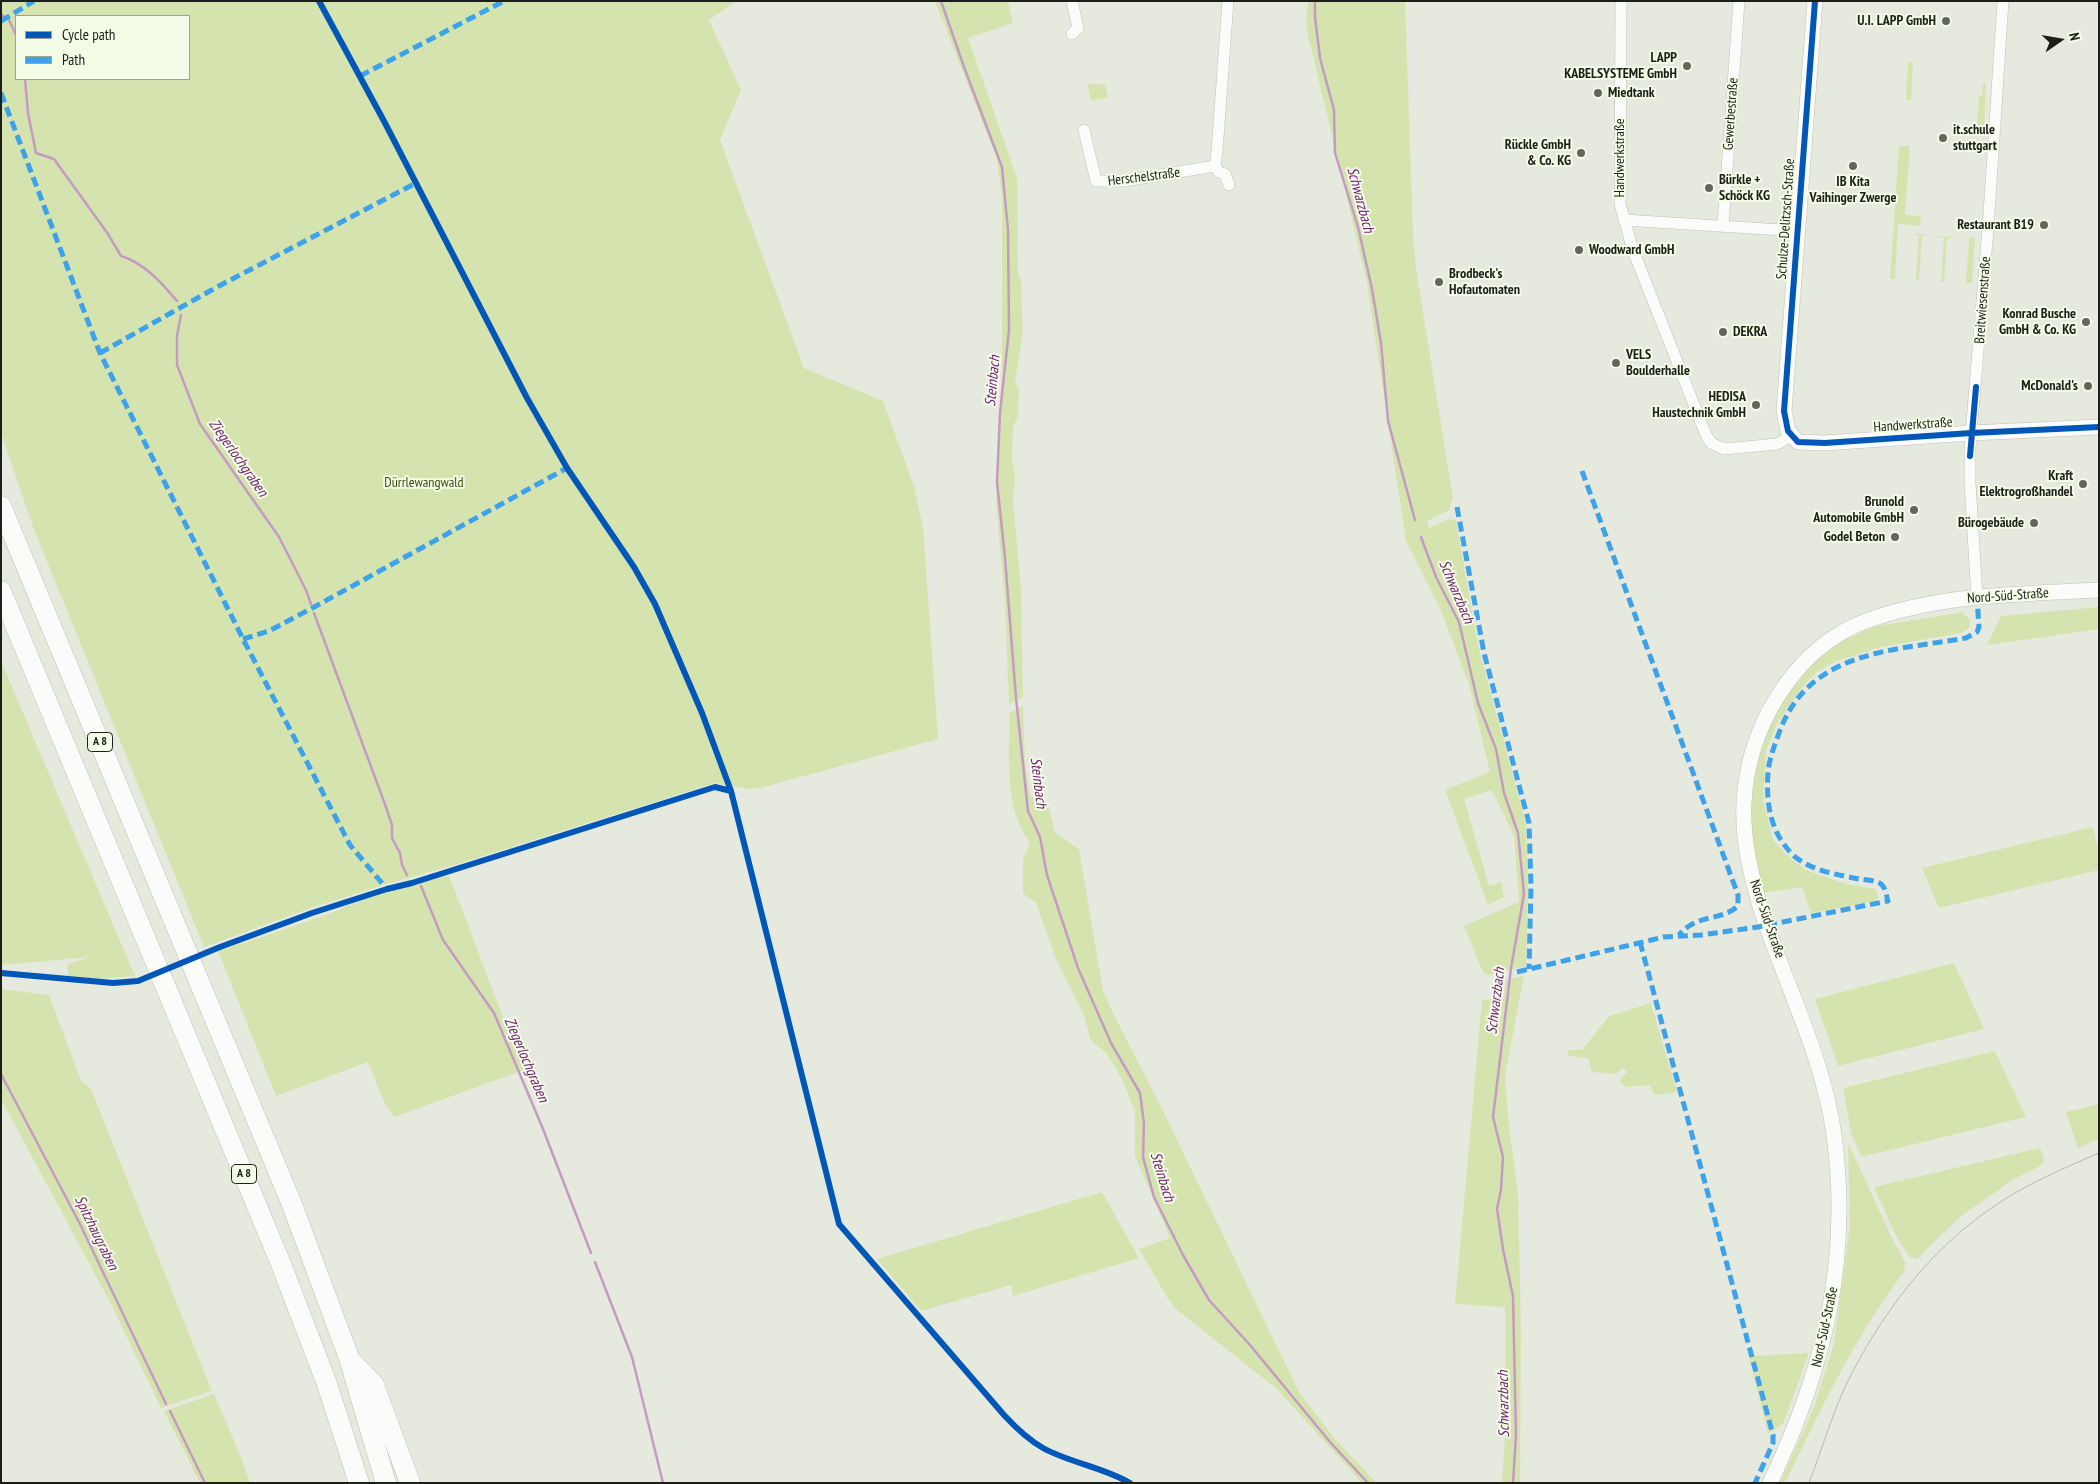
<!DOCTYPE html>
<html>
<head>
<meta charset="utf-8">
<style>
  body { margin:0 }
  #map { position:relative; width:2100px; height:1484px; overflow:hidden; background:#e6e9de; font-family:"PT Sans Narrow",sans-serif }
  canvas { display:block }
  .frame { position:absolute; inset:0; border:2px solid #1c1f18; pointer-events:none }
  .legend { position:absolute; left:15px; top:15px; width:175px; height:65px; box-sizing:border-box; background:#f4fbe7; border:1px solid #9ea394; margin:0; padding:6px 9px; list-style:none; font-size:15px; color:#1c1f18 }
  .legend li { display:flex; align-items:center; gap:10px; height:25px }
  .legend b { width:25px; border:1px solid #9ea394 }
  .north { position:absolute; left:2035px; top:15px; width:50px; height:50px; -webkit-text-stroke:4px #f4fbe7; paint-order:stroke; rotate:77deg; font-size:14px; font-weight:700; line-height:20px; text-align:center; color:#1c1f18 }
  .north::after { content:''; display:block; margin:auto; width:18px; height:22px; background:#1c1f18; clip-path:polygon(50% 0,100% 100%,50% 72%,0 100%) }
</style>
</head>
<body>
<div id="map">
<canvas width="2100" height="1484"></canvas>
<div class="frame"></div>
<ul class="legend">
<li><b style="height:6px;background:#0057b8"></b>Cycle path</li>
<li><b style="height:6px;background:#3da2ea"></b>Path</li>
</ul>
<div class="north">N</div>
</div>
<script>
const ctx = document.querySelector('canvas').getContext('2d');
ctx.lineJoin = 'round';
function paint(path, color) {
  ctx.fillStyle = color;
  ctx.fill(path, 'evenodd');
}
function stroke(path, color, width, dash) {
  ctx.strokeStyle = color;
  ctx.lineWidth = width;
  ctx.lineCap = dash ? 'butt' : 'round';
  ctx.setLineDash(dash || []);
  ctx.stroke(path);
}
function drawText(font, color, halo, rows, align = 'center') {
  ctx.font = font + ' "PT Sans Narrow",sans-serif';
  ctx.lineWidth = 4;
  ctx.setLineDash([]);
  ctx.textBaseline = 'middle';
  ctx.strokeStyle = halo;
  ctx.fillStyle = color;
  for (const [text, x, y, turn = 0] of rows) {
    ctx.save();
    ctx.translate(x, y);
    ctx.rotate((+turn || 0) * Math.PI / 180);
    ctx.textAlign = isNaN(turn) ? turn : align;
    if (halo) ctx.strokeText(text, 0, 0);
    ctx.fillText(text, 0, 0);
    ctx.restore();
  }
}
const green = new Path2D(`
  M1 1H737L709 20 741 90 720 140 804 368 883 401 914 486 923 527 938 739 761 788 749 789 715 783 448 867 383 885 311 908 204 947 33 527 1 432ZM16 16H189V79H16Z
  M935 1H1008L1013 23 968 38 1017 178 1018 272 1021 281 1023 332 1015 382 1019 391 1018 416 1013 427 1012 460 1015 473 1013 503 1021 588 1023 697 1009 704 1005 603 996 503 1002 358V198L997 159Z
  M1309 1H1405L1413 234 1416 269 1453 498 1449 510 1427 521 1429 528 1449 519 1456 520 1478 645 1526 824 1528 887 1526 966 1488 975 1483 972 1464 926 1519 902 1514 836 1492 790 1464 799 1489 886 1501 882 1504 897 1488 905 1445 790 1490 772 1469 684 1441 611 1406 541 1367 283 1308 35 1306 15Z
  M1908 62 1913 63 1911 100H1906Z
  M1087 83 1105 85 1108 97 1091 101Z
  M1983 83H1986L1984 130 1977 129 1979 96H1982Z
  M1899 146H1910L1905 215 1921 216 1920 226 1898 224 1895 279H1890Z
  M1913 234 1929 235 1922 236 1919 280H1916L1919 236Z
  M1937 236 1954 237V238H1947L1944 282H1941L1944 238Z
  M1964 238H1975L1972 283H1966L1969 239Z
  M2099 607V629L1987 645 2001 616Z
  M1963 612 1970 620 1969 628 1961 633 1881 647 1834 662 1817 672 1803 686 1778 722 1766 751 1763 800 1773 840 1790 858 1806 870 1846 884 1876 889 1878 898 1872 902 1811 913 1802 887 1762 893 1749 842V800L1768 720 1807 668 1839 642 1877 626Z
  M1 661 135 976 94 979 68 976 67 964 91 957 1 965Z
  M1023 706 1025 761 1030 795 1048 803 1055 833 1079 849 1103 991 1113 1013 1164 1113 1299 1392 1336 1440 1377 1483H1362L1277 1389 1177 1310 1168 1299 1139 1249 1170 1238 1135 1156V1112L1124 1083 1108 1055 1090 1039 1084 1015 1056 959 1036 903 1023 893V860L1030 843C1003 806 1010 758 1009 713Z
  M2093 827 2099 853V870L1939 908 1922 868Z
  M449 876C475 940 497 1006 524 1070L394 1117 384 1102 368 1062 276 1096 218 951C255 939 292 927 328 914 367 899 408 879 449 876Z
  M1954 963 1984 1029 1838 1066 1815 999Z
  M1524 976 1505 1075 1509 1126 1518 1193 1521 1328 1520 1483H1502L1505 1435V1307L1455 1304 1482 1000 1504 997 1505 980Z
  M1 989 49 995 81 1081 91 1089 212 1391 161 1408 111 1304 1 1099Z
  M1651 1003 1677 1092 1654 1095 1650 1085 1624 1087 1620 1080 1627 1072 1623 1068 1615 1074 1592 1072 1588 1058 1569 1056 1567 1050H1582L1609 1016Z
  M1995 1051 2026 1117 1861 1157 1852 1136 1843 1088Z
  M2099 1104V1139L2078 1148 2066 1112Z
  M1848 1143 1892 1238 1905 1262 1904 1272C1854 1338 1821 1409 1785 1483H1780L1814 1407 1834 1344 1850 1225Z
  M2040 1148 2044 1159 2042 1165 2014 1179 1960 1217 1917 1259 1909 1257 1895 1234 1874 1187Z
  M1102 1192 1139 1258 1013 1296 1011 1285 921 1311 877 1259Z
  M1809 1353 1783 1424 1768 1434 1749 1356Z
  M214 1394 241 1457 250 1483H200L164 1411Z`);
const stream = new Path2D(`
  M941 1 964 67 1002 167 1008 230 1009 330 1000 413 997 482 1005 558 1016 698 1028 811 1040 837 1047 875 1078 968 1111 1043 1140 1093 1144 1124 1143 1157 1154 1197 1183 1255 1209 1300 1250 1345 1330 1442 1368 1483
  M1315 1V17L1320 58 1334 110 1335 153 1358 227 1372 289 1381 343 1388 421 1415 520
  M1 15 4 16
  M9 20 16 35
  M25 79 28 113 36 153 54 159 108 234 121 256C144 263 161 282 177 301
  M181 315 177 336V365L200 424 279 537 306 590 311 604
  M1421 537 1436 577 1459 622 1478 703 1496 749 1504 793 1518 833 1524 894 1511 968 1493 1117 1503 1157 1501 1190 1497 1209 1503 1249 1513 1296 1516 1435 1513 1483
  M314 613 386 807 392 825V838L400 853 402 865 407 875
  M421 886 443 940 494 1013 543 1129 591 1253
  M1 1074 80 1224 166 1404
  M595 1262 632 1357 663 1483
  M170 1411 205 1483`);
const street = new Path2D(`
  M1072 1 1078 28 1072 34
  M1228 1 1217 151 1215 166 1219 172 1225 174 1229 185
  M1621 1 1620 204 1633 250 1706 435 1711 443 1724 449 1777 444 1791 436
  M1084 130 1096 181H1124L1215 166
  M1624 220 1798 231
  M1723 226 1739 1
  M1977 598 1970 482V447L1988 229 2003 1`);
const secondary = new Path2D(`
  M1815 1 1784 411 1788 431 1798 442 1825 443 1971 433 2099 427
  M1770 1483C1824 1370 1851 1261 1834 1135 1823 1054 1784 983 1760 906 1750 872 1742 837 1744 802 1748 727 1794 648 1866 621 1940 594 2021 594 2099 590`);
const highway = new Path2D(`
  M1 506 293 1207 349 1358 386 1483
  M1 591 281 1264 327 1384 359 1483
  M352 1362 374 1385 410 1483`);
const tram = new Path2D(`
  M1809 1483C1823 1447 1834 1407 1852 1373 1889 1302 1940 1238 2010 1196 2038 1179 2069 1166 2099 1153`);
const quiet = new Path2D(`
  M1 21 34 1
  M360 76 504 1
  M1 93 100 353 243 639 350 845 387 889
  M100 353 217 287 416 183
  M1582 471 1738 895V906C1720 922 1697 913 1679 935
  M1457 507 1484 653 1529 823 1531 887 1529 969
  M243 639 269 631 316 606 567 468
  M1640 942 1773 1435V1443L1755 1483
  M1517 972 1664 937 1701 935 1758 927 1888 901C1886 895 1886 888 1881 884 1875 880 1866 880 1859 879 1836 874 1810 871 1792 854 1770 831 1766 804 1768 773 1769 759 1774 747 1779 733 1809 650 1892 651 1966 638L1977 632 1979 627 1977 598`);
const cycleway = new Path2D(`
  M319 1 385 123 527 398 567 468 634 567 655 604 702 713 731 791 839 1224 1004 1415C1016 1428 1027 1439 1043 1448 1070 1463 1103 1467 1130 1483
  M1815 1 1784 411 1788 431 1798 442 1825 443 1971 433 2099 427
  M1970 456 1976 387
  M1 973 113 983 138 981 220 947 312 913 387 889 412 883 715 787 731 791`);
const markers = [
  [1946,21,5,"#63665d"],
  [1687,66,5,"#63665d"],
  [1598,93,5,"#63665d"],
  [1943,138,5,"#63665d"],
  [1581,153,5,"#63665d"],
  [1853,166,5,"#63665d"],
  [1709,188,5,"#63665d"],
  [2044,225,5,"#63665d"],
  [1579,250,5,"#63665d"],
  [1439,282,5,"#63665d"],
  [2086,322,5,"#63665d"],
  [1723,332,5,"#63665d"],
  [1616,363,5,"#63665d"],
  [2088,386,5,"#63665d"],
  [1756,405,5,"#63665d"],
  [2083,484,5,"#63665d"],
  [1914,510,5,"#63665d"],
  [2034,523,5,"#63665d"],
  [1895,537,5,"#63665d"]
];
const shields = [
  [100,742,25],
  [244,1174,25]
];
const shieldNames = [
  ["A 8",100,742],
  ["A 8",244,1174]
];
const poiNames = [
  ["U.I. LAPP GmbH",1936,21],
  ["LAPP",1677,58],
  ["KABELSYSTEME GmbH",1677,74],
  ["Miedtank",1608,93,"left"],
  ["it.schule",1953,130,"left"],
  ["stuttgart",1953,146,"left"],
  ["Rückle GmbH",1571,145],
  ["& Co. KG",1571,161],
  ["Bürkle +",1719,180,"left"],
  ["Schöck KG",1719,196,"left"],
  ["IB Kita",1853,182,"center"],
  ["Vaihinger Zwerge",1853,198,"center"],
  ["Restaurant B19",2034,225],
  ["Woodward GmbH",1589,250,"left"],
  ["Brodbeck's",1449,274,"left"],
  ["Hofautomaten",1449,290,"left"],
  ["Konrad Busche",2076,314],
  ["GmbH & Co. KG",2076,330],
  ["DEKRA",1733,332,"left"],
  ["VELS",1626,355,"left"],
  ["Boulderhalle",1626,371,"left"],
  ["McDonald's",2078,386],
  ["HEDISA",1746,397],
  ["Haustechnik GmbH",1746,413],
  ["Kraft",2073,476],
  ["Elektrogroßhandel",2073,492],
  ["Brunold",1904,502],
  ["Automobile GmbH",1904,518],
  ["Bürogebäude",2024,523],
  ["Godel Beton",1885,537]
];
const streetNames = [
  ["Gewerbestraße",1731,114,-86],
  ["Handwerkstraße",1620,158,-90],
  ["Herschelstraße",1144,177,-7],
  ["Schulze-Delitzsch-Straße",1786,219,-86],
  ["Breitwiesenstraße",1983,300,-86],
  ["Handwerkstraße",1913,425,-4],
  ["Nord-Süd-Straße",2008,596,-4],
  ["Nord-Süd-Straße",1767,919,71],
  ["Nord-Süd-Straße",1825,1327,-78]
];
const parkNames = [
  ["Dürrlewangwald",424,483]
];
const waterNames = [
  ["Schwarzbach",1360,200,75],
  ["Steinbach",993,381,-85],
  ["Ziegerlochgraben",238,458,55],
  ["Schwarzbach",1456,592,67],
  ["Steinbach",1038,783,83],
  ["Schwarzbach",1496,1001,-83],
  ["Ziegerlochgraben",526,1060,67],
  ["Steinbach",1162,1177,73],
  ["Spitzhaugraben",96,1233,64],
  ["Schwarzbach",1504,1404,-91]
];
paint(green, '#d5e4af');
stroke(stream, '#c59ac3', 2.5);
stroke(street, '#bfc1b9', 12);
stroke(secondary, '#bfc1b9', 16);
stroke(highway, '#bfc1b9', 21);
stroke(street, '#fbfcfa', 11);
stroke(secondary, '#fbfcfa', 15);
stroke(highway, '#fbfcfa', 20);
stroke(tram, '#b7b8b5', 1);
stroke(quiet, '#3da2ea', 5, [10, 5]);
stroke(cycleway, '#0057b8', 6);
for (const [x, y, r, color] of markers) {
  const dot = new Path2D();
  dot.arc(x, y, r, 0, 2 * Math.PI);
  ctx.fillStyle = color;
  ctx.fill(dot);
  stroke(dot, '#f4fbe7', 2);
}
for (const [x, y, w] of shields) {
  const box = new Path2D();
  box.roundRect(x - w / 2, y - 9.5, w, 19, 4);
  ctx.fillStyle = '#f4fbe7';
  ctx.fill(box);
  stroke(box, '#1c1f18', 1);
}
drawText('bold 12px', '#1c1f18', null, shieldNames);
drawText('bold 14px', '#1c1f18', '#f4fbe7', poiNames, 'right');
drawText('14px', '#1c1f18', '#f4fbe7', streetNames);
drawText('14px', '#404f0e', '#f4fbe7', parkNames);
drawText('italic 15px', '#702373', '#f4fbe7', waterNames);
</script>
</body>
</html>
